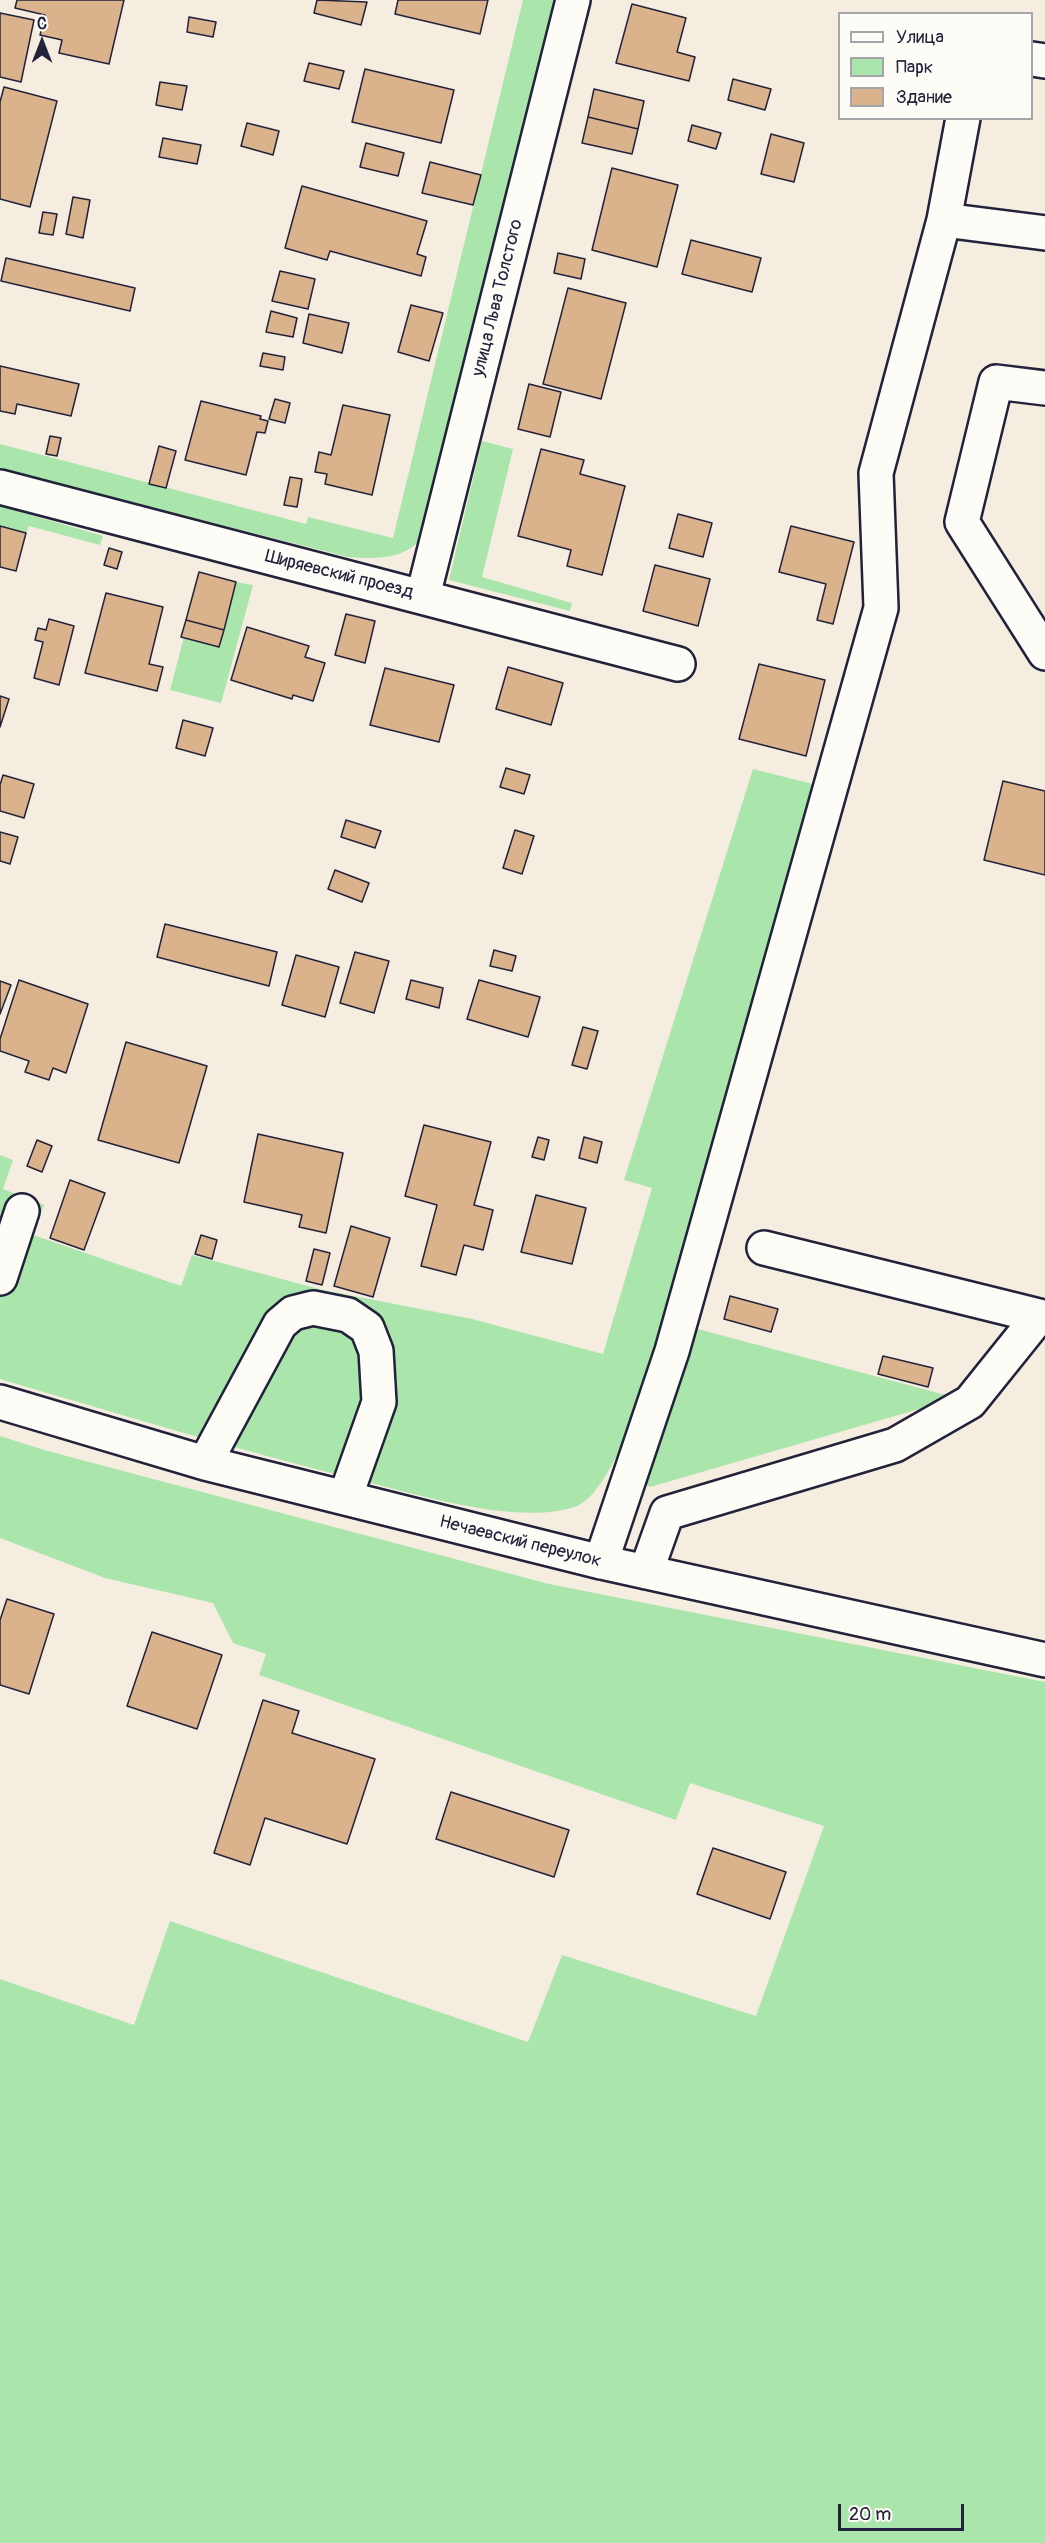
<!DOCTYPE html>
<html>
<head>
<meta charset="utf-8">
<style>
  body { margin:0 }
  #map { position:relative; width:1045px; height:2543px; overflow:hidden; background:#f6ede1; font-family:Pangolin,sans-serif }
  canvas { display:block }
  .legend { position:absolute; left:838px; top:12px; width:195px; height:108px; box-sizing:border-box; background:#fdfcf7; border:2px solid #a5a5ac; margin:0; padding:8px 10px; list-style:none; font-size:18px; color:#22223b }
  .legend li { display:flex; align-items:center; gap:12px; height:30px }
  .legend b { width:30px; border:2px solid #a5a5ac }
  .north { position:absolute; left:12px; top:12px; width:60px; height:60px; -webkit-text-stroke:4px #fdfcf7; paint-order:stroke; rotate:0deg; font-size:16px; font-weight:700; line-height:24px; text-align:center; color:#22223b }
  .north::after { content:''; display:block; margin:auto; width:21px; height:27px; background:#22223b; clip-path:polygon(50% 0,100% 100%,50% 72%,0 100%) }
  .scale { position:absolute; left:838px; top:2504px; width:126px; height:27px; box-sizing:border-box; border:3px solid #22223b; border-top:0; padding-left:8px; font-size:18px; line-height:21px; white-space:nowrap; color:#22223b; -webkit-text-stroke:4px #fdfcf7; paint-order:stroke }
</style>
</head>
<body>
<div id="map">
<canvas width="1045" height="2543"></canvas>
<ul class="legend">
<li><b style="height:8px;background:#fdfcf7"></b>Улица</li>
<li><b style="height:16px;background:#aae5ab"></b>Парк</li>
<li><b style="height:16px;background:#dab28b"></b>Здание</li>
</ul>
<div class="north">С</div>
<div class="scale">20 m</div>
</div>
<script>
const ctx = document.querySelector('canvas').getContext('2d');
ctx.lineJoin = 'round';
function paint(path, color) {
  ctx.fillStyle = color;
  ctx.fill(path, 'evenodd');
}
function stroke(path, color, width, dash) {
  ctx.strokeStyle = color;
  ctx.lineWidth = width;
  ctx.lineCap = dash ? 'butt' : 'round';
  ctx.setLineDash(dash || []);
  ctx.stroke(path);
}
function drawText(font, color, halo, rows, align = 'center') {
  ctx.font = font + ' Pangolin,sans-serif';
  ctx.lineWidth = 4.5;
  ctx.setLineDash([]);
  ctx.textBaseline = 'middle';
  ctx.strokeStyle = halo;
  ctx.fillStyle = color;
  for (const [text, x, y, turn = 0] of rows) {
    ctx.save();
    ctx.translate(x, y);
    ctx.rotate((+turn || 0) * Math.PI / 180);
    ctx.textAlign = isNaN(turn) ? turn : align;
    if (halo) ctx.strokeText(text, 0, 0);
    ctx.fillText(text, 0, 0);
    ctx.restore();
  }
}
const green = new Path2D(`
  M523 0H555L434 514C430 522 426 533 420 540 402 560 373 559 348 557L0 469V444L306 524 308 517 393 538Z
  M482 441 513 449 482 577 572 603 570 611 449 580Z
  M0 506 103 536 100 545 29 526 26 533 0 526Z
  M236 582 253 585 221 703 170 690 184 637 219 646Z
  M753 769 813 784 649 1382C637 1411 606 1495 577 1506 520 1527 416 1494 359 1480 238 1450 119 1414 0 1379V1155L13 1160 3 1189 44 1205 33 1235 181 1286 192 1255 323 1290 472 1319 603 1354 652 1188 624 1180Z
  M694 1328 957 1398 650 1487 644 1484Z
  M0 1436 44 1450 549 1584 1045 1682V2543H0V1979L134 2025 170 1921 528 2042 562 1955 756 2016 824 1826 690 1783 676 1820 259 1675 266 1654 233 1643 213 1603 105 1578 0 1538Z`);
const building = new Path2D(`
  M17 0H124L109 64 59 53 62 40 40 35 45 15 15 8Z
  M317 0 367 2 361 25 314 13Z
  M398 0H488L480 34 395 14Z
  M632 4 686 18 677 52 695 57 689 81 616 63Z
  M0 13 34 20 21 82 0 77Z
  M189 17 216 22 213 37 187 32Z
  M309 63 344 71 339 89 304 81Z
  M365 69 454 90 441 143 352 122Z
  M733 79 771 89 765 110 728 100Z
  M160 82 187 86 182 110 156 105Z
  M4 87 57 101 30 207 0 199V102Z
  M594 89 644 101 638 129 588 117Z
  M588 117 638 129 632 154 582 143Z
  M247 123 279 131 273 155 241 146Z
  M692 125 721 133 716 149 688 141Z
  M771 134 804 143 794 182 761 174Z
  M163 138 201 145 197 164 159 157Z
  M366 143 404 153 398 176 360 167Z
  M430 162 481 175 473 205 422 193Z
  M612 168 678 185 657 267 592 250Z
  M302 186 427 221 417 254 426 257 421 276 330 251 327 260 285 248Z
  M73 197 90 200 83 238 66 234Z
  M43 212 57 214 53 235 39 233Z
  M691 240 761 258 752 292 682 274Z
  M558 253 585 259 581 279 554 273Z
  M6 258 135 288 130 311 1 281Z
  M280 271 315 279 308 309 272 301Z
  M568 288 626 303 601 399 543 384Z
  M411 305 443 313 429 361 398 352Z
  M271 311 297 318 293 337 266 332Z
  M309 314 349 323 342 353 303 343Z
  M263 353 285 357 283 370 260 366Z
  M0 366 79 384 71 416 17 404 15 414 0 411Z
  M529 384 561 392 550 437 518 429Z
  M275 399 290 403 285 423 269 419Z
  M201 401 261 416 260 419 268 421 265 433 257 432 246 475 185 460Z
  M343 405 390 415 372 495 325 484 327 474 315 472 319 452 331 455Z
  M50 436 61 438 57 456 46 454Z
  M159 446 176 451 166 488 149 484Z
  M541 449 584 460 580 474 625 486 602 575 567 566 571 550 518 536Z
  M290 477 302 479 297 507 284 505Z
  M678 514 712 523 703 557 669 548Z
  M0 526 26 533 16 571 0 567Z
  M791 526 854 542 833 624 817 620 826 584 779 572Z
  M109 548 122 552 117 569 104 565Z
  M655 565 710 579 698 626 643 611Z
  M199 572 236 582 224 630 186 620Z
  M106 593 163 607 149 664 163 667 157 691 85 673Z
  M346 614 375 621 365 663 335 655Z
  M49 619 74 626 59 685 34 678 43 642 35 640 38 628 46 630Z
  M186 620 224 630 219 647 181 637Z
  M247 627 309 646 305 657 325 663 313 701 293 695 292 699 231 680Z
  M759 664 825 680 806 756 739 739Z
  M508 667 563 683 551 725 496 709Z
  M385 668 454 685 439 742 370 725Z
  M0 696 9 699 0 727Z
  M183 720 213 728 205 756 176 748Z
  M506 768 530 775 524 794 500 787Z
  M3 775 34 784 24 818 0 811V785Z
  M1003 781 1045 791V875L984 860Z
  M346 820 381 831 375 848 341 837Z
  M515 830 534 836 522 874 503 868Z
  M0 832 18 837 10 864 0 861Z
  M335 870 369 883 362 902 328 889Z
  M165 924 277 952 269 986 157 957Z
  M494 950 516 956 512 971 490 966Z
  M355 952 389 961 374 1013 340 1003Z
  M296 955 339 967 325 1017 282 1005Z
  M19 980 88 1004 66 1073 53 1068 49 1080 25 1072 29 1061 0 1051V1039Z
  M411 980 443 988 439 1008 406 999Z
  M479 980 540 997 528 1037 467 1019Z
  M0 981 11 985 0 1014Z
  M583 1027 598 1031 587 1069 572 1065Z
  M126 1042 207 1066 179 1163 98 1140Z
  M424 1125 491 1142 474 1205 493 1210 483 1250 464 1245 456 1275 421 1266 437 1205 405 1196Z
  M258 1134 343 1153 326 1233 299 1227 302 1215 244 1202Z
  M538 1137 549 1140 544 1160 532 1157Z
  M584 1137 602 1142 597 1163 579 1158Z
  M37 1140 52 1146 42 1172 27 1166Z
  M70 1180 105 1193 84 1250 50 1238Z
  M536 1195 586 1208 572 1264 521 1252Z
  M351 1226 390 1238 373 1297 334 1286Z
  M201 1235 217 1240 212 1259 195 1254Z
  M314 1249 330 1253 322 1285 306 1281Z
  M730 1296 778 1309 771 1332 724 1319Z
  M883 1356 933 1368 928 1387 878 1374Z
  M7 1599 54 1614 29 1694 0 1685V1620Z
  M152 1632 222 1655 197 1729 127 1706Z
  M263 1700 299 1711 292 1733 375 1759 347 1844 265 1818 250 1865 214 1853Z
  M451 1792 569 1830 554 1877 436 1839Z
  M713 1848 786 1872 770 1919 697 1894Z`);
const minor = new Path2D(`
  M1032 59 1045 61
  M944 220 963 118
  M1045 388 996 382 962 522 1045 653
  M0 487 678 664
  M423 596 573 0
  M0 1278 22 1211
  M0 1402 205 1463 601 1562 1045 1660
  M205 1463 280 1324 293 1313 313 1308 348 1315 367 1328 376 1351 379 1402 345 1498
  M601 1562 672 1351 881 608 876 473 944 220 1045 233
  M646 1572 667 1513 895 1445 970 1402 1039 1316 764 1248`);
const streetNames = [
  ["улица Льва Толстого",498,298,-76],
  ["Ширяевский проезд",339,575,14],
  ["Нечаевский переулок",520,1542,14]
];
paint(green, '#aae5ab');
paint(building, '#dab28b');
stroke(building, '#22223b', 1.5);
stroke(minor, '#22223b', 38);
stroke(minor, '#fdfcf7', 33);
drawText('18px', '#22223b', '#fdfcf7', streetNames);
</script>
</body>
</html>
